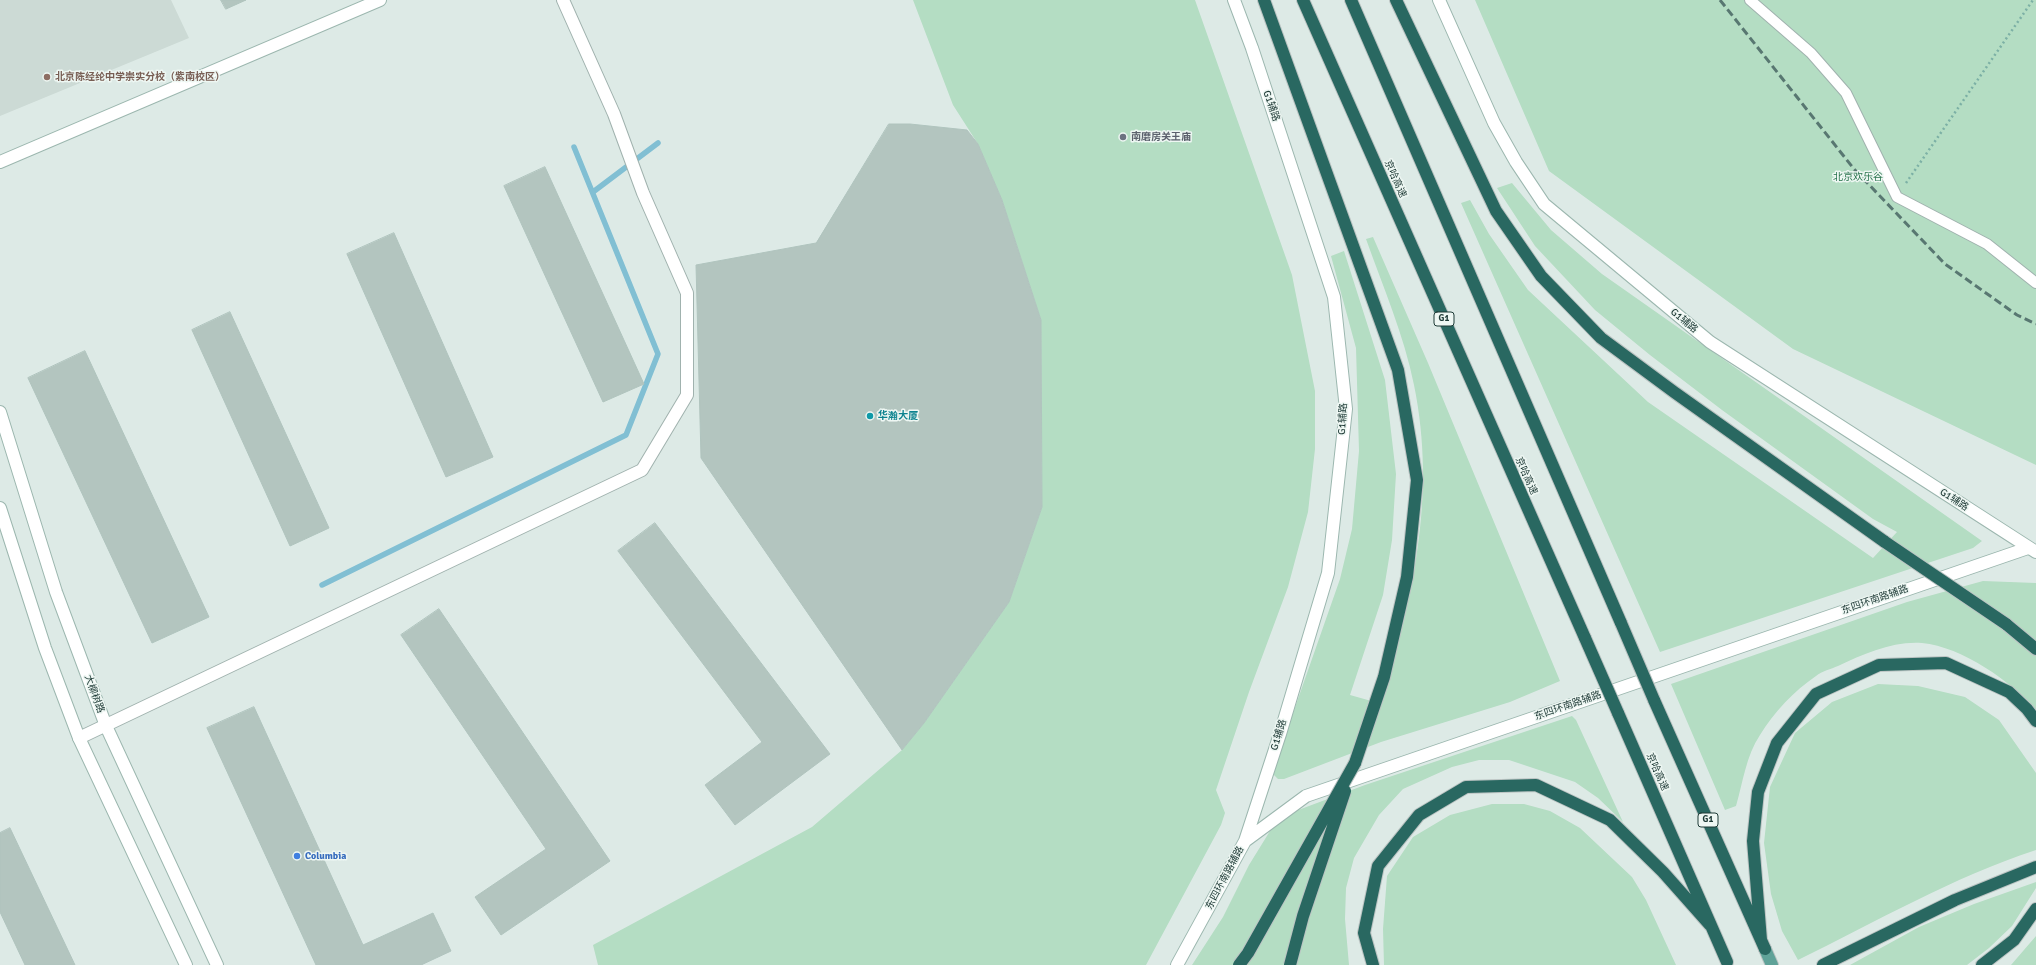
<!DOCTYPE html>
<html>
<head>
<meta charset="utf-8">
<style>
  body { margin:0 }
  canvas { display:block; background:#ddeae6 }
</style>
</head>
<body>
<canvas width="2036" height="965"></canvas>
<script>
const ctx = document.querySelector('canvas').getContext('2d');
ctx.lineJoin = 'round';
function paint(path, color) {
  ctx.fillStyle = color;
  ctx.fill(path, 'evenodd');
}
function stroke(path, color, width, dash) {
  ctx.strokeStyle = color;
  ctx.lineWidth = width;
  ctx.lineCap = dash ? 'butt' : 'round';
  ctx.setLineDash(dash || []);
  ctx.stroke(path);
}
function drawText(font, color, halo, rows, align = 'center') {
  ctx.font = font + ' Signika,"Noto Sans SC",sans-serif';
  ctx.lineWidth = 3;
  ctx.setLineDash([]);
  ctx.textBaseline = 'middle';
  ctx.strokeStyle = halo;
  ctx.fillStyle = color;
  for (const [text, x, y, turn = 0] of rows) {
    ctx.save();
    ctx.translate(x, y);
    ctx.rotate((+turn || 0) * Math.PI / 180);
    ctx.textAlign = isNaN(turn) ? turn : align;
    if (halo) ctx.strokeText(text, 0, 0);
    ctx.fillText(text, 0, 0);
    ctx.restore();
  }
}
const built = new Path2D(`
  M0 0H171L189 38 0 116Z`);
const green = new Path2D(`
  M913 0H1195L1292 275 1315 391V449L1308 512 1288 587 1249 692 1216 790 1225 813 1221 825 1146 965H598L593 945 812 827 902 750 924 723 1009 602 1042 507 1041 320 1002 200 978 144 953 105Z
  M1475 0H2036V465L1793 349 1549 171Z
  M1512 183 1551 230 1602 274 1982 541 1973 548 1660 652 1461 203 1470 200 1489 234 1528 290 1648 402 1873 558 1897 532 1873 519 1722 410 1650 355 1595 310 1535 246 1497 188Z
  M1373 237 1428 363 1560 681 1510 702 1381 742 1284 779H1278L1272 773 1340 579 1352 529 1359 451 1356 348 1331 256 1344 251 1385 380 1396 474 1392 540 1383 595 1350 695 1382 704C1412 596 1437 498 1414 385 1404 335 1383 287 1366 239Z
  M1983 581 2036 583V712C2012 681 1962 647 1922 643 1892 641 1864 654 1838 666 1831 669 1822 671 1816 676 1794 691 1774 712 1760 735 1746 756 1743 782 1736 806L1725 810 1671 684 1907 602Z
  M1878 684 1918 686 1965 697 1999 720 2036 773V850C1953 877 1876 922 1798 960L1782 931 1771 894 1764 843 1770 787 1795 733 1832 702Z
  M1572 716 1576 720 1623 822 1598 798 1575 782 1509 760H1479L1452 767 1403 789 1379 815 1354 858 1346 888 1345 919 1349 965H1192L1223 917 1249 865 1270 831 1293 812 1365 785Z
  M1492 804H1524L1550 811 1580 828 1632 877 1646 900 1676 965H1384L1383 929 1387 876 1413 837 1450 815Z
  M2036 882V888L2012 926 1989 948 1967 965H1850L1919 927 1974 904Z
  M2036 936V965H2011Z`);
const stream = new Path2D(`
  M593 192 658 143
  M322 585 626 435 658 354 574 147`);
const building = new Path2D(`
  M221 0H246L226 9Z
  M889 124H910L967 130 978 144 1002 200 1041 320 1042 507 1009 602 924 723 902 750 701 458 696 265 816 243Z
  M545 167 644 384 603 402 504 186Z
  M394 233 493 457 446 477 347 254Z
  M230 312 329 528 290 546 192 330Z
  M85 351 209 617 152 643 28 378Z
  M655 523 830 754 735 825 705 785 762 742 618 551Z
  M439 609 610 861 501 935 475 897 546 849 401 635Z
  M254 707 363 945 433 913 451 951 421 965H316L207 728Z
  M10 828 75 965H25L0 912V833Z`);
const path = new Path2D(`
  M1906 183 2033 0`);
const lane = new Path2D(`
  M1750 0 1811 53 1846 93 1897 197 1987 244 2036 283`);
const street = new Path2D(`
  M79 738 642 470 687 395V293L643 193 614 114 563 0`);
const secondary = new Path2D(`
  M1234 0 1252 48 1334 297 1346 409 1328 573 1280 734 1245 841
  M1439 0 1494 123 1516 162 1544 204 1710 342 2036 552
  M0 162 380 0
  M0 412 56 592 106 726 217 965
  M0 508 45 648 79 738 186 965
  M1177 965 1245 841 1306 796 2028 548`);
const primary = new Path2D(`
  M1765 949 1772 965`);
const highway = new Path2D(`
  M1264 0 1398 370 1417 480 1407 577 1384 677 1355 763
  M1303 0 1585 638
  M1351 0 1621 623
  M1396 0 1496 211 1541 276 1601 338 1674 392 1885 542
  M2006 624 2036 649
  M1654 700 1765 949
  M1618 713 1727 962
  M1761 940 1753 841 1758 792 1777 743 1816 694 1879 665 1946 663 2009 692 2027 709 2036 721
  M1373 965 1364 933 1378 866 1419 815 1466 787 1536 785 1610 820 1663 872 1710 925
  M1823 965 1955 900 2036 867
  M1982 965 2014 940 2036 909`);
const rail = new Path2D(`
  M1720 0 1854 169 1945 264 2017 315 2036 324`);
const highwayBridge = new Path2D(`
  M1885 542 2006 624
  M1621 623 1654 700
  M1585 638 1618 713
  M1239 965 1248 953 1355 763
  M1290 965 1303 916 1345 791`);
const markers = [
  [47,77,4,"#8d6e63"],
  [1123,137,4,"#6b7280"],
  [870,416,4,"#0f9aa8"],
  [297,856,4,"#3f7fe0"]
];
const shields = [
  [1444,319,20],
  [1708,820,20]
];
const shieldNames = [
  ["G1",1444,319],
  ["G1",1708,820]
];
const educationNames = [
  ["北京陈经纶中学崇实分校（紫南校区）",55,77]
];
const streetNames = [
  ["G1辅路",1271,106,71],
  ["京哈高速",1395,179,66],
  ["G1辅路",1684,321,40],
  ["G1辅路",1343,419,-87],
  ["京哈高速",1526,476,66],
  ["G1辅路",1954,500,33],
  ["东四环南路辅路",1875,600,-19],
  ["大柳树路",94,694,70],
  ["东四环南路辅路",1568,706,-19],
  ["G1辅路",1279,735,-73],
  ["京哈高速",1657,772,66],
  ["东四环南路辅路",1225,878,-62]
];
const worshipNames = [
  ["南磨房关王庙",1131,137]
];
const parkNames = [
  ["北京欢乐谷",1858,177]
];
const cultureNames = [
  ["华瀚大厦",878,416]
];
const shopNames = [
  ["Columbia",305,856]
];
paint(built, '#ccdad5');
paint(green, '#b4ddc3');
stroke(stream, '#81bfd3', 5.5);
paint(building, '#b3c5bf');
stroke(building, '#b0c4be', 1);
stroke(lane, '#a0b2ae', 12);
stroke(street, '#a0b2ae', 14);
stroke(secondary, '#9cb7af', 14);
stroke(primary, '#bcc4c3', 14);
stroke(highway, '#bcc4c3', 14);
stroke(path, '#7cb0a5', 2.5, [2, 3]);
stroke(lane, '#fff', 10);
stroke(street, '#fff', 12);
stroke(secondary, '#fff', 12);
stroke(primary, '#5fa298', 12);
stroke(highway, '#296861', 12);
stroke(rail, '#587771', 3, [8, 4]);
stroke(highwayBridge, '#bcc4c3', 14, []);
stroke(highwayBridge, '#296861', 12);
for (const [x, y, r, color] of markers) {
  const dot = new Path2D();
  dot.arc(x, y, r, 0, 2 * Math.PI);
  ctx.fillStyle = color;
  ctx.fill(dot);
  stroke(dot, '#eef7f3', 1.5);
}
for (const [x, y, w] of shields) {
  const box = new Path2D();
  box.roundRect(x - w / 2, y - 7, w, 14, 3);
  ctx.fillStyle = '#eef7f3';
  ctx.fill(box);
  stroke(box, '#1e3a36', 1);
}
drawText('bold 9px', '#1e3a36', null, shieldNames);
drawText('bold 10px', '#785e54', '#eef7f3', educationNames, 'left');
drawText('10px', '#1e3a36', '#eef7f3', streetNames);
drawText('bold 10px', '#5b616d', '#eef7f3', worshipNames, 'left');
drawText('10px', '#27734c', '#eef7f3', parkNames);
drawText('bold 10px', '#0d838f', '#eef7f3', cultureNames, 'left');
drawText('bold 10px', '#366cbe', '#eef7f3', shopNames, 'left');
</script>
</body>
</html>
